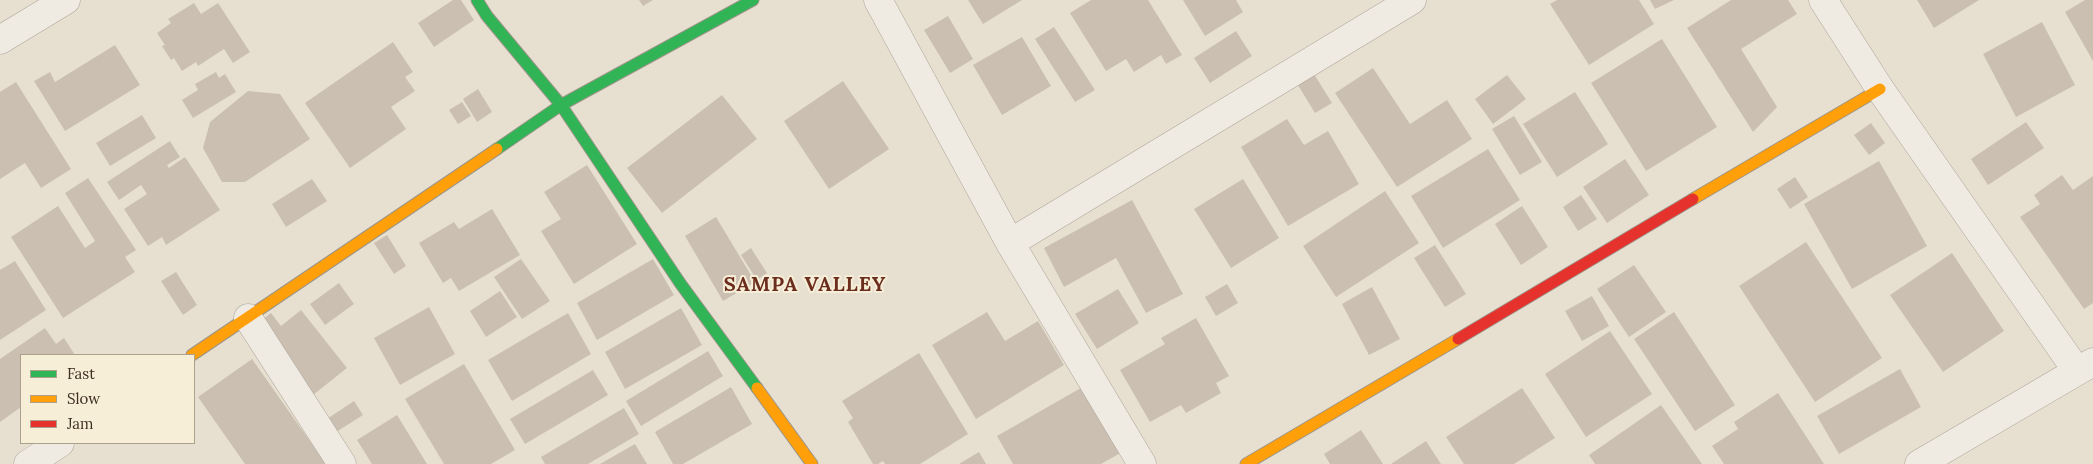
<!DOCTYPE html>
<html>
<head>
<meta charset="utf-8">
<style>
  body { margin:0 }
  #map { position:relative; width:2093px; height:464px; overflow:hidden; background:#e7e0d1; font-family:Lora,serif }
  canvas { display:block }
  .legend { position:absolute; left:20px; top:354px; width:175px; height:90px; box-sizing:border-box; background:#f7eed8; border:1px solid #ada18e; margin:0; padding:6px 9px; list-style:none; font-size:15px; color:#3d2e20 }
  .legend li { display:flex; align-items:center; gap:10px; height:25px }
  .legend b { width:25px; border:1px solid #ada18e }
</style>
</head>
<body>
<div id="map">
<canvas width="2093" height="464"></canvas>
<ul class="legend">
<li><b style="height:6px;background:#30b455"></b>Fast</li>
<li><b style="height:6px;background:#ff9f0a"></b>Slow</li>
<li><b style="height:6px;background:#e5322d"></b>Jam</li>
</ul>
</div>
<script>
const ctx = document.querySelector('canvas').getContext('2d');
ctx.lineJoin = 'round';
function paint(path, color) {
  ctx.fillStyle = color;
  ctx.fill(path, 'evenodd');
}
function stroke(path, color, width, dash) {
  ctx.strokeStyle = color;
  ctx.lineWidth = width;
  ctx.lineCap = dash ? 'butt' : 'round';
  ctx.setLineDash(dash || []);
  ctx.stroke(path);
}
function drawText(font, color, halo, rows, align = 'center') {
  ctx.font = font + ' Lora,serif';
  ctx.lineWidth = 4;
  ctx.setLineDash([]);
  ctx.textBaseline = 'middle';
  ctx.strokeStyle = halo;
  ctx.fillStyle = color;
  for (const [text, x, y, turn = 0] of rows) {
    ctx.save();
    ctx.translate(x, y);
    ctx.rotate((+turn || 0) * Math.PI / 180);
    ctx.textAlign = isNaN(turn) ? turn : align;
    if (halo) ctx.strokeText(text, 0, 0);
    ctx.fillText(text, 0, 0);
    ctx.restore();
  }
}
const building = new Path2D(`
  M453 0H461L474 20 434 47 418 23Z
  M639 0H653L643 6Z
  M968 0H1022L983 24Z
  M1091 0H1148L1182 55 1166 64 1161 55 1134 72 1126 59 1106 71 1070 13Z
  M1183 0H1236L1243 12 1205 36Z
  M1557 0H1639L1654 24 1589 65 1550 4Z
  M1650 0H1674L1655 9Z
  M1731 0H1788L1797 14 1741 49 1777 107 1753 132 1687 28Z
  M1917 0H1979L1934 28Z
  M2085 0H2093V61L2065 12Z
  M194 3 201 14 218 3 250 52 233 63 224 49 198 66 196 62 182 71 174 58 171 60 162 46 165 45 157 33 171 23 168 19Z
  M948 16 973 59 950 73 924 30Z
  M2042 22 2075 85 2016 117 1983 54Z
  M1054 27 1095 90 1075 102 1035 39Z
  M1236 31 1252 56 1210 83 1194 58Z
  M1022 37 1051 86 1002 115 973 65Z
  M1662 39 1717 127 1646 171 1591 83Z
  M393 42 413 72 405 77 415 91 391 107 406 129 350 168 305 103Z
  M115 45 140 85 65 131 34 81 50 72 55 82Z
  M1309 66 1332 103 1315 113 1293 77Z
  M1373 68 1410 124 1447 100 1472 139 1397 187 1335 93Z
  M216 72 219 78 225 74 236 92 193 118 182 100 198 90 195 84Z
  M1507 75 1526 99 1493 124 1475 99Z
  M843 81 889 149 829 189 784 121Z
  M16 82 71 169 41 188 25 163 0 179V92Z
  M478 89 492 112 477 122 463 99Z
  M248 91 280 94 310 139 245 182H222L203 148 210 122Z
  M1575 92 1608 144 1557 177 1523 124Z
  M722 95 757 139 662 213 627 168Z
  M462 102 471 116 458 124 449 110Z
  M142 115 156 138 110 166 96 143Z
  M1514 116 1542 162 1520 175 1492 129Z
  M1287 119 1304 145 1328 131 1359 184 1288 226 1241 147Z
  M2026 122 2044 148 1988 185 1971 159Z
  M1871 123 1885 143 1869 155 1854 135Z
  M170 141 180 157 167 165 169 168 185 157 220 210 166 245 162 237 148 246 124 209 147 194 141 185 119 200 107 182Z
  M1488 149 1520 200 1443 248 1411 196Z
  M1625 159 1649 195 1607 223 1583 187Z
  M1879 161 1927 246 1852 289 1804 204Z
  M587 165 637 244 574 284 541 231 561 219 544 192Z
  M2062 175 2073 190 2093 176V303L2084 309 2020 217 2040 204 2034 195Z
  M1795 177 1808 197 1790 209 1777 189Z
  M88 178 136 250 125 257 135 272 63 318 11 237 58 206 85 248 95 241 65 193Z
  M312 179 327 201 286 227 272 204Z
  M1243 179 1279 238 1231 268 1194 209Z
  M1385 191 1419 243 1336 297 1303 246Z
  M1581 195 1597 219 1578 231 1563 207Z
  M1132 200 1183 294 1146 313 1116 258 1064 287 1044 248Z
  M1522 206 1548 247 1521 265 1495 224Z
  M492 209 520 255 459 291 451 278 443 283 419 243 454 222 459 229Z
  M716 217 755 282 723 301 685 236Z
  M387 235 406 266 394 274 374 243Z
  M1806 242 1882 358 1815 402 1739 286Z
  M1435 245 1466 294 1445 307 1414 258Z
  M751 248 767 273 757 280 741 255Z
  M1952 253 2004 331 1943 372 1890 295Z
  M521 259 550 301 522 319 494 277Z
  M653 259 674 295 597 340 577 303Z
  M15 261 46 310 0 340V270Z
  M1634 265 1666 312 1629 337 1597 289Z
  M176 272 197 305 183 315 161 281Z
  M339 283 354 304 325 325 310 304Z
  M1227 284 1238 303 1216 316 1205 297Z
  M1372 287 1400 339 1369 355 1342 304Z
  M1118 289 1139 323 1097 349 1075 314Z
  M500 291 517 317 486 337 470 311Z
  M1592 296 1609 326 1582 341 1565 311Z
  M429 307 455 354 400 385 374 338Z
  M681 308 702 345 625 389 605 352Z
  M301 310 347 368 313 395 256 325 271 313 281 326Z
  M987 312 1005 341 1038 321 1064 365 976 419 932 345Z
  M1674 312 1735 405 1695 431 1634 339Z
  M568 313 591 354 512 401 488 360Z
  M1196 318 1229 376 1216 383 1221 393 1186 413 1181 405 1150 422 1120 370 1165 344 1161 338Z
  M45 328 56 344 64 338 75 355H21V407L0 422V359Z
  M1610 331 1652 394 1586 437 1545 374Z
  M708 351 723 376 641 426 626 401Z
  M919 353 968 434 920 464H885L883 461 878 464H873L848 422 853 418 842 401Z
  M252 359 326 464H245L198 397Z
  M464 364 515 450 491 464H444L405 399Z
  M1900 369 1921 407 1839 454 1817 416Z
  M593 370 608 395 525 444 510 419Z
  M1086 385 1124 451 1101 464H1013L997 436Z
  M731 387 752 424 683 464H673L655 432Z
  M1522 388 1555 438 1514 464H1464L1446 437Z
  M1778 393 1824 464H1724L1712 446 1738 429 1734 422Z
  M354 401 363 415 333 434 324 421Z
  M1661 405 1702 464H1595L1589 455Z
  M624 408 639 434 588 464H545L541 457Z
  M397 415 427 464H372L357 440Z
  M1361 430 1383 464H1330L1324 454Z
  M1426 441 1441 464H1391Z
  M635 444 647 464H600Z
  M979 452 986 464H959Z`);
const street = new Path2D(`
  M878 0 1010 243 1142 464
  M1823 0 1880 89 2077 371
  M0 40 66 0
  M1010 243 1412 0
  M248 318 342 464
  M28 464 60 443
  M1919 464 2093 362`);
const fast = new Path2D(`
  M477 0 487 16 561 105 680 283 757 388
  M497 149 561 105 753 0`);
const slow = new Path2D(`
  M1693 199 1880 89
  M192 355 497 149
  M757 388 812 464
  M1246 464 1458 339`);
const jam = new Path2D(`
  M1458 339 1693 199`);
const districtNames = [
  ["SAMPA VALLEY",805,285]
];
paint(building, '#cbbfb2');
stroke(street, '#ada599', 29);
stroke(fast, '#9c958a', 13);
stroke(slow, '#9c958a', 13);
stroke(jam, '#9c958a', 13);
stroke(street, '#efebe3', 28);
stroke(fast, '#30b455', 11);
stroke(slow, '#ff9f0a', 11);
stroke(jam, '#e5322d', 11);
ctx.letterSpacing = '1px';
drawText('bold 20px', '#6b2e1e', '#f7eed8', districtNames);
ctx.letterSpacing = '0px';
</script>
</body>
</html>
